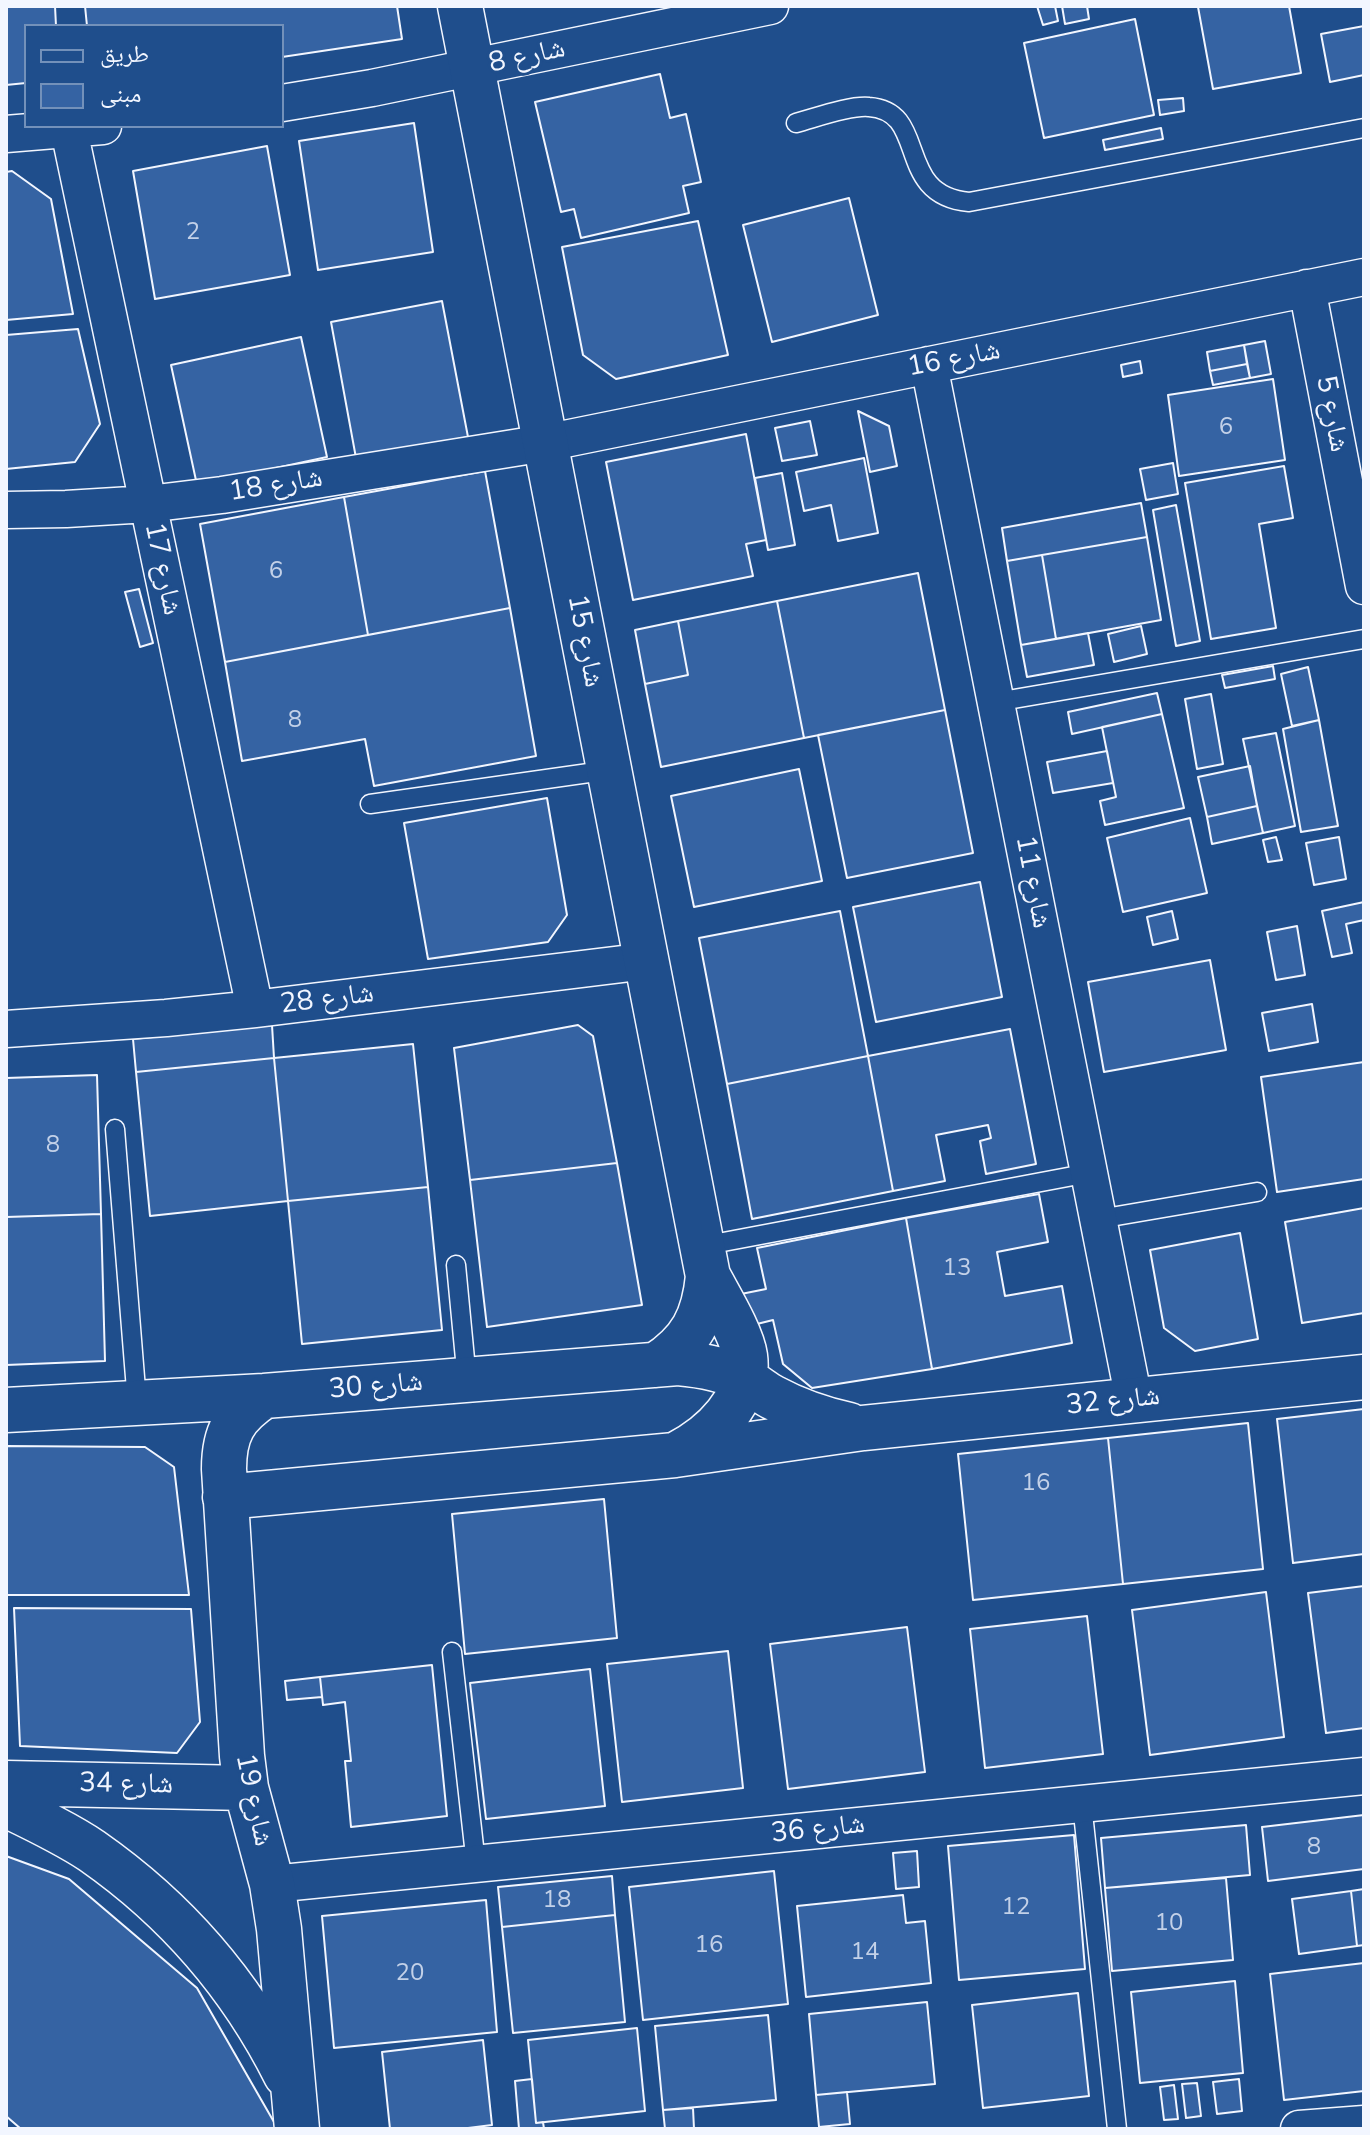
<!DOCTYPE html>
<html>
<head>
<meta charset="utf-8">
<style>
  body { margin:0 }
  #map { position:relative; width:1370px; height:2135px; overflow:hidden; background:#1f4e8c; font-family:"Nunito Sans","Noto Naskh Arabic",sans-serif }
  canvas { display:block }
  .frame { position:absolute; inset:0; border:8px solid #f2f6ff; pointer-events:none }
  .legend { position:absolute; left:24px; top:24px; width:260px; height:104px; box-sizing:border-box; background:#1f4e8c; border:2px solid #7391ba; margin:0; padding:10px 14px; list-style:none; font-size:24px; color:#f2f6ff }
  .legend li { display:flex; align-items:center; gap:16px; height:40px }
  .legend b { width:40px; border:2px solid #7391ba }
</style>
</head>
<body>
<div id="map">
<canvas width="1370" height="2135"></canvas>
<div class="frame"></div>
<ul class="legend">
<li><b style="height:10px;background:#1f4e8c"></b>طريق</li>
<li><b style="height:22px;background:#3563a3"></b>مبنى</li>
</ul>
</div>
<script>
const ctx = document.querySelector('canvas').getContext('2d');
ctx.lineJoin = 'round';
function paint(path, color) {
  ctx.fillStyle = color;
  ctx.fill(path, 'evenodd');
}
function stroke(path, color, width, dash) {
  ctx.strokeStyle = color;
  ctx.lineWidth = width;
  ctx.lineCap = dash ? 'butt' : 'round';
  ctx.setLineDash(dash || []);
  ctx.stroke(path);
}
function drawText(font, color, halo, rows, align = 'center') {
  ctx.font = font + ' "Nunito Sans","Noto Naskh Arabic",sans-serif';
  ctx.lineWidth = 6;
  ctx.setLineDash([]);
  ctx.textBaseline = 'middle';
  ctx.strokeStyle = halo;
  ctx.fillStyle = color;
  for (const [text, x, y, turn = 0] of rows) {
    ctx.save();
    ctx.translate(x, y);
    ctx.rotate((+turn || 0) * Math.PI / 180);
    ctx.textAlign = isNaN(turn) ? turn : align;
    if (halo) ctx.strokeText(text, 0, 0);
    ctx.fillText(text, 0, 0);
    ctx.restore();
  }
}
const building = new Path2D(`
  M6 6H55L56 26H26V83L6 85Z
  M85 6H397L402 39 282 57V26H87Z
  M1037 6H1055L1058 21 1043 25Z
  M1062 6H1087L1089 19 1065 24Z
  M1205 6H1289L1301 73 1213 89 1198 7Z
  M1135 19 1154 115 1044 138 1024 43Z
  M1364 26V75L1330 82 1321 34Z
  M660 74 670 118 686 114 701 182 683 186 689 213 581 238 574 209 561 212 535 102Z
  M1183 98 1184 111 1160 115 1158 100Z
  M414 123 433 252 318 270 299 141Z
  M1161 128 1163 139 1105 150 1103 140Z
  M267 146 290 275 155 299 133 171Z
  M12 171 51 199 73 314 6 320V172Z
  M849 198 878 315 772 342 743 225Z
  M698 221 728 355 616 379 583 355 562 247Z
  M442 301 468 437 356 458 331 322Z
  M78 329 100 424 75 462 6 469V335Z
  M301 337 327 457 197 485 171 365Z
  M1265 341 1271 374 1250 378 1244 345Z
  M1244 345 1247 364 1210 371 1207 352Z
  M1140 361 1142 373 1123 377 1121 365Z
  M1247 364 1250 378 1213 385 1210 371Z
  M1273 379 1285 460 1179 476 1168 395Z
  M858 411 889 426 897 466 870 472Z
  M810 421 817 455 782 461 775 428Z
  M746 434 766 540 746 544 753 576 633 600 606 462Z
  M864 458 878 533 838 541 831 505 804 511 796 472Z
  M1173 463 1178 494 1146 500 1140 469Z
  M1284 466 1293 518 1259 524 1276 628 1211 639 1185 483Z
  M485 471 510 608 368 635 344 497Z
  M782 473 795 545 768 550 755 478Z
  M344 497 368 635 225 662 200 524Z
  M1141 503 1147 537 1007 561 1002 528Z
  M1176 505 1200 641 1176 646 1153 510Z
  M1147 537 1161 620 1056 639 1042 555Z
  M1042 555 1056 639 1021 645 1007 561Z
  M918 573 945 710 804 738 777 601Z
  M139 589 153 643 140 647 125 592Z
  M777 601 804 738 661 767 645 684 688 675 678 621Z
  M510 608 536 756 374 786 365 739 242 761 225 662Z
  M678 621 688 675 645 684 635 630Z
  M1141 626 1147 654 1114 662 1108 634Z
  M1088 633 1094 665 1027 677 1021 645Z
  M1273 666 1275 679 1225 688 1222 675Z
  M1308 667 1319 720 1292 726 1281 674Z
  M1157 693 1162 714 1072 734 1068 712Z
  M1211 694 1223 764 1197 769 1185 699Z
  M945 710 973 853 847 878 818 735Z
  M1162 714 1184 808 1105 825 1100 801 1116 797 1102 727Z
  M1319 720 1338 826 1301 832 1283 729Z
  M1276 733 1295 826 1263 833 1243 739Z
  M1107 751 1113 783 1053 793 1047 762Z
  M1250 766 1257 806 1207 817 1198 777Z
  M799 769 822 881 694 907 671 796Z
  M547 798 567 915 548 942 428 959 404 823Z
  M1257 806 1263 833 1212 844 1207 817Z
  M1190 818 1207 893 1123 912 1107 838Z
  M1276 837 1282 860 1268 862 1263 840Z
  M1339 837 1346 879 1314 885 1306 843Z
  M980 882 1002 997 876 1022 853 907Z
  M1364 902V920L1346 924 1352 953 1332 957 1322 911Z
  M840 911 868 1056 727 1084 699 938Z
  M1172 911 1178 939 1153 945 1147 917Z
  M1297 926 1305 975 1276 980 1267 932Z
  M1210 960 1226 1050 1104 1072 1088 982Z
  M1312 1004 1318 1042 1269 1051 1262 1013Z
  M272 1025 274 1058 136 1072 133 1039Z
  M578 1025 593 1036 617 1163 470 1180 454 1048Z
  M1010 1029 1036 1164 986 1174 980 1141 991 1138 988 1125 936 1135 945 1181 893 1191 868 1056Z
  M413 1044 428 1187 288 1201 274 1058Z
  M868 1056 893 1191 752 1219 727 1084Z
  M274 1058 288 1201 150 1216 136 1072Z
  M1364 1062V1179L1277 1192 1261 1077Z
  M97 1075 101 1214 6 1217V1078Z
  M617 1163 642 1305 487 1327 470 1180Z
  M428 1187 442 1330 302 1344 288 1201Z
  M1039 1194 1048 1242 997 1252 1005 1296 1062 1286 1072 1343 932 1369 906 1218Z
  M1364 1208V1313L1302 1323 1285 1222Z
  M101 1214 105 1361 6 1365V1217Z
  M906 1218 932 1369 812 1388 783 1364 773 1320 749 1326 741 1294 766 1289 757 1248Z
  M1240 1233 1258 1339 1195 1351 1164 1328 1150 1250Z
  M1364 1409V1554L1293 1563 1277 1419Z
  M1248 1423 1263 1569 1123 1584 1108 1438Z
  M1108 1438 1123 1584 973 1600 958 1454Z
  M6 1446 145 1447 174 1467 189 1595H6Z
  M604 1499 617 1638 465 1654 452 1514Z
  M1364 1586V1728L1326 1733 1308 1593Z
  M1266 1592 1284 1737 1150 1755 1132 1610Z
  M14 1608 191 1609 200 1722 177 1753 20 1746Z
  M1087 1616 1103 1754 985 1768 970 1629Z
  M907 1627 925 1772 788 1789 770 1644Z
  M728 1651 743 1788 622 1802 607 1664Z
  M432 1665 447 1816 351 1827 345 1761H351L345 1702 323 1705 320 1677Z
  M590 1669 605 1806 486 1819 470 1683Z
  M320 1677 322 1697 287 1700 285 1681Z
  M1364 1815V1869L1268 1881 1262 1827Z
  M1246 1825 1250 1875 1105 1888 1101 1838Z
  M1074 1835 1085 1969 959 1980 948 1846Z
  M917 1851 919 1887 896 1889 893 1853Z
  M6 1856 69 1879 197 1988 278 2129H21L6 2116Z
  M774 1871 788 2004 643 2020 629 1887Z
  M612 1876 615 1915 502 1927 498 1887Z
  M1226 1878 1233 1960 1112 1971 1105 1888Z
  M1364 1889V1945L1357 1946 1351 1891Z
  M1351 1891 1357 1946 1299 1954 1292 1899Z
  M903 1895 906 1923 925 1921 931 1983 806 1997 797 1906Z
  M486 1900 497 2032 334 2048 322 1916Z
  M615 1915 625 2022 513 2033 502 1927Z
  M1364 1963V2091L1284 2100 1270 1974Z
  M1235 1981 1243 2073 1140 2083 1131 1992Z
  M1078 1993 1089 2096 983 2108 972 2005Z
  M927 2002 935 2084 816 2095 809 2014Z
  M768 2015 776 2100 663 2110 655 2026Z
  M637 2028 645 2111 536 2123 528 2040Z
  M483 2040 492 2125 460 2129H390L382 2052Z
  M532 2079 536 2123 543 2122 544 2129H519L515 2081Z
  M1239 2079 1242 2111 1217 2114 1213 2082Z
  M1197 2083 1201 2116 1186 2118 1182 2084Z
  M1174 2085 1178 2119 1164 2120 1160 2087Z
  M847 2092 850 2124 819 2127 816 2095Z
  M693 2108 694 2129H665L663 2110Z`);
const lane = new Path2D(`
  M796 123C815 118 850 105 869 107 930 111 893 195 969 202L1364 128
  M996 702 1364 639
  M370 804 610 770
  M115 1129 137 1402
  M1099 1219 1257 1192
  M702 1246 1089 1173
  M456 1265 467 1380
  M452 1652 476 1864
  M1082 1804 1117 2129`);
const street = new Path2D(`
  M282 103 372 88 770 6
  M69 130 255 1009
  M6 134 103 126
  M1307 288 1364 586
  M929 365 1134 1400
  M6 510 66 509 148 504 222 495 545 443 1364 277
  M6 1029 166 1018 255 1009 647 961
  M272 1884 1364 1776
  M1299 2129 1364 2124`);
const secondary = new Path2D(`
  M460 6 708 1276C704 1318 691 1342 656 1365
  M264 1396C234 1416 224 1433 224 1469L242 1756 246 1788 272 1884 279 1929 297 2129
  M6 1410 264 1396 678 1363C701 1365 725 1369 745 1380 755 1385 763 1392 772 1397 796 1410 822 1419 849 1425
  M677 1454C712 1436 751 1400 745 1356 742 1334 719 1297 708 1276
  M225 1497 675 1455 863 1428 1364 1377
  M6 1783 246 1788
  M6 1805C35 1819 65 1833 92 1851 175 1909 241 1985 286 2075`);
const numberNames = [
  ["2",193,233],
  ["6",1226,428],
  ["6",276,572],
  ["8",295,721],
  ["8",53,1146],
  ["13",957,1269],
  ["16",1036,1484],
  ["8",1314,1848],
  ["18",557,1901],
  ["12",1016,1908],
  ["10",1169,1924],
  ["16",709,1946],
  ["14",865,1953],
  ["20",410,1974]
];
const streetNames = [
  ["شارع 8",527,57,-12],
  ["شارع 16",954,360,-11],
  ["شارع 5",1331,414,79],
  ["شارع 18",276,486,-9],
  ["شارع 17",162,569,78],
  ["شارع 15",584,641,79],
  ["شارع 11",1032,882,79],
  ["شارع 28",327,1000,-7],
  ["شارع 30",376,1387,-5],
  ["شارع 32",1113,1402,-6],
  ["شارع 34",126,1785,1],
  ["شارع 19",253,1800,78],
  ["شارع 36",818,1830,-6]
];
paint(building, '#3563a3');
stroke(building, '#f2f6ff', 2);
stroke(lane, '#f2f6ff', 21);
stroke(street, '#f2f6ff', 39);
stroke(secondary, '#f2f6ff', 47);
stroke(lane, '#1f4e8c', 18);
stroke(street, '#1f4e8c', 36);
stroke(secondary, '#1f4e8c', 44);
drawText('24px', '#c3d1e8', null, numberNames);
drawText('28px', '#f2f6ff', '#1f4e8c', streetNames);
</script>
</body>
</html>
